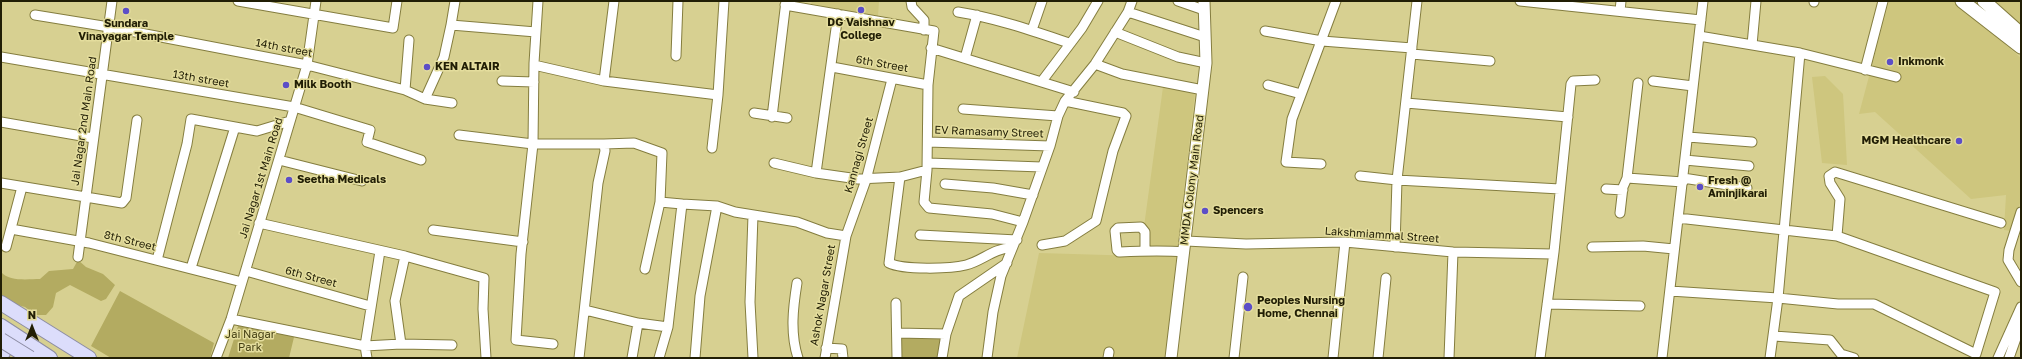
<!DOCTYPE html>
<html>
<head>
<meta charset="utf-8">
<style>
  body { margin:0 }
  #map { position:relative; width:2022px; height:359px; overflow:hidden; background:#d7d091; font-family:"Golos Text",sans-serif }
  canvas { display:block }
  .frame { position:absolute; inset:0; border:2px solid #211e05; pointer-events:none }
  .north { position:absolute; left:12px; top:307px; width:40px; height:40px; -webkit-text-stroke:3px #e4dd9d; paint-order:stroke; rotate:0deg; font-size:11px; font-weight:700; line-height:16px; text-align:center; color:#211e05 }
  .north::after { content:''; display:block; margin:auto; width:14px; height:18px; background:#211e05; clip-path:polygon(50% 0,100% 100%,50% 72%,0 100%) }
</style>
</head>
<body>
<div id="map">
<canvas width="2022" height="359"></canvas>
<div class="frame"></div>
<div class="north">N</div>
</div>
<script>
const ctx = document.querySelector('canvas').getContext('2d');
ctx.lineJoin = 'round';
function paint(path, color) {
  ctx.fillStyle = color;
  ctx.fill(path, 'evenodd');
}
function stroke(path, color, width, dash) {
  ctx.strokeStyle = color;
  ctx.lineWidth = width;
  ctx.lineCap = dash ? 'butt' : 'round';
  ctx.setLineDash(dash || []);
  ctx.stroke(path);
}
function drawText(font, color, halo, rows, align = 'center') {
  ctx.font = font + ' "Golos Text",sans-serif';
  ctx.lineWidth = 3;
  ctx.setLineDash([]);
  ctx.textBaseline = 'middle';
  ctx.strokeStyle = halo;
  ctx.fillStyle = color;
  for (const [text, x, y, turn = 0] of rows) {
    ctx.save();
    ctx.translate(x, y);
    ctx.rotate((+turn || 0) * Math.PI / 180);
    ctx.textAlign = isNaN(turn) ? turn : align;
    if (halo) ctx.strokeText(text, 0, 0);
    ctx.fillText(text, 0, 0);
    ctx.restore();
  }
}
const built = new Path2D(`
  M812 1H879L878 16 811 4Z
  M1889 1H1955L2021 58V200L2011 231 2004 230 2006 195 1971 199 1875 112 1859 114Z
  M1991 1H2021V28Z
  M1825 76 1843 94 1847 165 1822 163 1812 77Z
  M1163 87 1195 93 1165 358H1017L1039 253 1140 256Z`);
const green = new Path2D(`
  M78 260 86 267 103 274 115 285 106 299 101 301 70 285 56 293 53 307 46 315H36L25 307 14 304 4 298 1 295V272C9 282 29 279 40 279L49 271 73 269Z
  M120 291 214 343 210 358H111L91 346Z
  M239 323 295 333 289 358H228Z
  M898 334 944 336 940 358H898Z`);
const minor = new Path2D(`
  M238 1 393 28 397 1
  M455 1 451 25 536 32
  M538 1 534 63 533 144 521 254 516 340 553 344
  M911 1 912 7 924 20V30
  M1178 1 1204 10
  M1520 1 1701 20
  M1814 2V1
  M785 5 934 31 928 85 927 170 900 177 889 263C903 270 950 269 966 265 982 261 994 248 1011 248
  M1620 11 1621 1
  M958 12C996 18 1033 31 1069 43
  M1128 12 1205 37
  M838 14 816 173 858 179 900 177
  M35 15 109 27 307 65 405 90 425 99 452 103
  M1032 30 1042 1
  M1265 31 1322 41 1412 48
  M1115 32 1178 57 1206 63
  M1699 36 1800 53 1896 77
  M1752 45 1756 1
  M931 48 1074 92
  M1412 54 1490 61
  M676 56 678 1
  M1 57 294 107 370 130 367 142 421 160
  M965 58 977 15
  M1095 64 1122 74 1203 90
  M534 65 604 81 718 95
  M832 67 928 85
  M1865 70 1883 1
  M502 81 534 82
  M604 81 614 1
  M1042 81 1082 28 1098 1
  M1653 81 1693 86
  M1268 85 1301 94
  M405 90 409 40
  M425 99 444 57 451 25
  M1406 103 1568 117
  M963 109 1058 116
  M754 113 787 118
  M772 117 786 1
  M1 122 93 138
  M459 135 533 144H604L605 151 598 183 579 358
  M1688 137 1752 142
  M928 142 1050 146
  M604 144 634 143 662 153 660 202 682 204
  M712 148 718 95 724 1
  M279 160 362 181
  M1685 160 1749 166
  M774 163 816 173
  M928 163 1042 167
  M1321 164 1286 162 1292 119 1336 1
  M927 170 924 202 929 208 992 214 1023 222
  M1360 176 1397 180 1560 189
  M1627 178 1683 182
  M1683 178 1747 188
  M1 183 122 203 126 198 137 120
  M945 184 993 188 1033 195
  M1606 189 1623 190
  M2021 212 2009 250 2008 260 2021 282
  M1620 213 1623 187 1627 178 1638 83
  M259 223 405 256 484 278 483 309 486 358
  M11 229 89 243 242 282
  M433 230 523 242
  M920 235 1017 240
  M1837 236 1840 199 1830 183 1829 176 1835 172 2001 223
  M1186 241 1246 244 1345 242 1453 252 1553 254
  M1042 245 1065 241 1096 221 1113 151 1126 116 1123 113 1065 101
  M6 247 22 187
  M1395 247 1397 180 1417 1
  M1592 247 1643 246 1674 249
  M1145 251V232L1141 227 1118 228 1115 231 1117 250 1119 252C1141 251 1162 250 1184 252
  M78 257 112 1
  M157 260 187 144 191 119 235 127
  M191 268 235 127 257 131 290 121
  M645 269 660 202
  M246 271 370 306
  M797 283C793 308 790 333 798 358
  M1670 291 1778 298 1838 304H1874L1976 354 1995 292 1837 236 1678 218
  M896 303 897 358
  M1547 304 1640 306
  M585 310 638 323 668 327
  M231 319 365 346 401 344 452 345
  M897 333 946 334
  M1774 336 1830 340 1841 354 1854 358
  M401 344 395 301 405 256
  M826 348 842 349 843 358
  M216 358 231 319 307 65 316 1
  M367 358 365 346 380 251
  M632 358 638 323
  M659 358 668 327 682 204 717 206 735 212 797 222 827 233 846 236
  M695 358 700 296 717 206
  M753 358 750 302 753 215
  M825 358 846 236 866 180 892 79
  M942 358 946 334 959 296 1007 263
  M987 358 993 312 1001 276 1023 222 1050 146 1058 116 1065 101 1095 64 1128 12 1132 1
  M1108 358 1109 352
  M1234 358 1243 277
  M1333 358 1345 242
  M1378 358 1386 278
  M1449 358 1453 252
  M1540 358 1554 252 1571 84 1573 81 1595 80
  M1662 358 1703 1
  M1770 358 1778 298 1800 53
  M1998 358 2021 307
  M2009 358 2021 324`);
const tertiary = new Path2D(`
  M1171 358 1206 63 1204 1`);
const secondary = new Path2D(`
  M1962 1 2021 47
  M1984 1 2021 34`);
const primary = new Path2D(`
  M1 303 89 358
  M1 326 50 358
  M1 356 13 335`);
const primaryBridge = new Path2D(`
  M1 340 30 358`);
const markers = [
  [861,10,4,"#5c4ec7"],
  [126,11,4,"#5c4ec7"],
  [1890,62,4,"#5c4ec7"],
  [427,67,4,"#5c4ec7"],
  [286,85,4,"#5c4ec7"],
  [1959,141,4,"#5c4ec7"],
  [289,180,4,"#5c4ec7"],
  [1700,187,4,"#5c4ec7"],
  [1205,211,4,"#5c4ec7"],
  [1248,307,5,"#5c4ec7"]
];
const poiNames = [
  ["DG Vaishnav",861,23,"center"],
  ["College",861,36,"center"],
  ["Sundara",126,24,"center"],
  ["Vinayagar Temple",126,37,"center"],
  ["Inkmonk",1898,62],
  ["KEN ALTAIR",435,67],
  ["Milk Booth",294,85],
  ["MGM Healthcare",1951,141,"right"],
  ["Seetha Medicals",297,180],
  ["Fresh @",1708,181],
  ["Aminjikarai",1708,194],
  ["Spencers",1213,211],
  ["Peoples Nursing",1257,301],
  ["Home, Chennai",1257,314]
];
const streetNames = [
  ["14th street",284,48,11],
  ["6th Street",882,64,10],
  ["13th street",201,79,10],
  ["Jai Nagar 2nd Main Road",84,121,-82],
  ["EV Ramasamy Street",989,132,2],
  ["Kannagi Street",859,155,-74],
  ["Jai Nagar 1st Main Road",261,178,-73],
  ["MMDA Colony Main Road",1192,180,-83],
  ["Lakshmiammal Street",1382,235,4],
  ["8th Street",130,241,14],
  ["6th Street",311,277,15],
  ["Ashok Nagar Street",823,295,-80]
];
const parkNames = [
  ["Jai Nagar",250,335],
  ["Park",250,348]
];
paint(built, '#cec67e');
paint(green, '#b3ab61');
stroke(minor, '#847d3f', 11);
stroke(tertiary, '#847d3f', 13);
stroke(secondary, '#847d3f', 15);
stroke(primary, '#8c8ca3', 16);
stroke(minor, '#fff', 9);
stroke(tertiary, '#fff', 11);
stroke(secondary, '#fff', 13);
stroke(primary, '#dcddfb', 14);
stroke(primaryBridge, '#8c8ca3', 16, []);
stroke(primaryBridge, '#dcddfb', 14);
for (const [x, y, r, color] of markers) {
  const dot = new Path2D();
  dot.arc(x, y, r, 0, 2 * Math.PI);
  ctx.fillStyle = color;
  ctx.fill(dot);
  stroke(dot, '#e4dd9d', 1.5);
}
drawText('bold 11px', '#211e05', '#e4dd9d', poiNames, 'left');
drawText('11px', '#211e05', '#e4dd9d', streetNames);
drawText('11px', '#454014', '#e4dd9d', parkNames);
</script>
</body>
</html>
